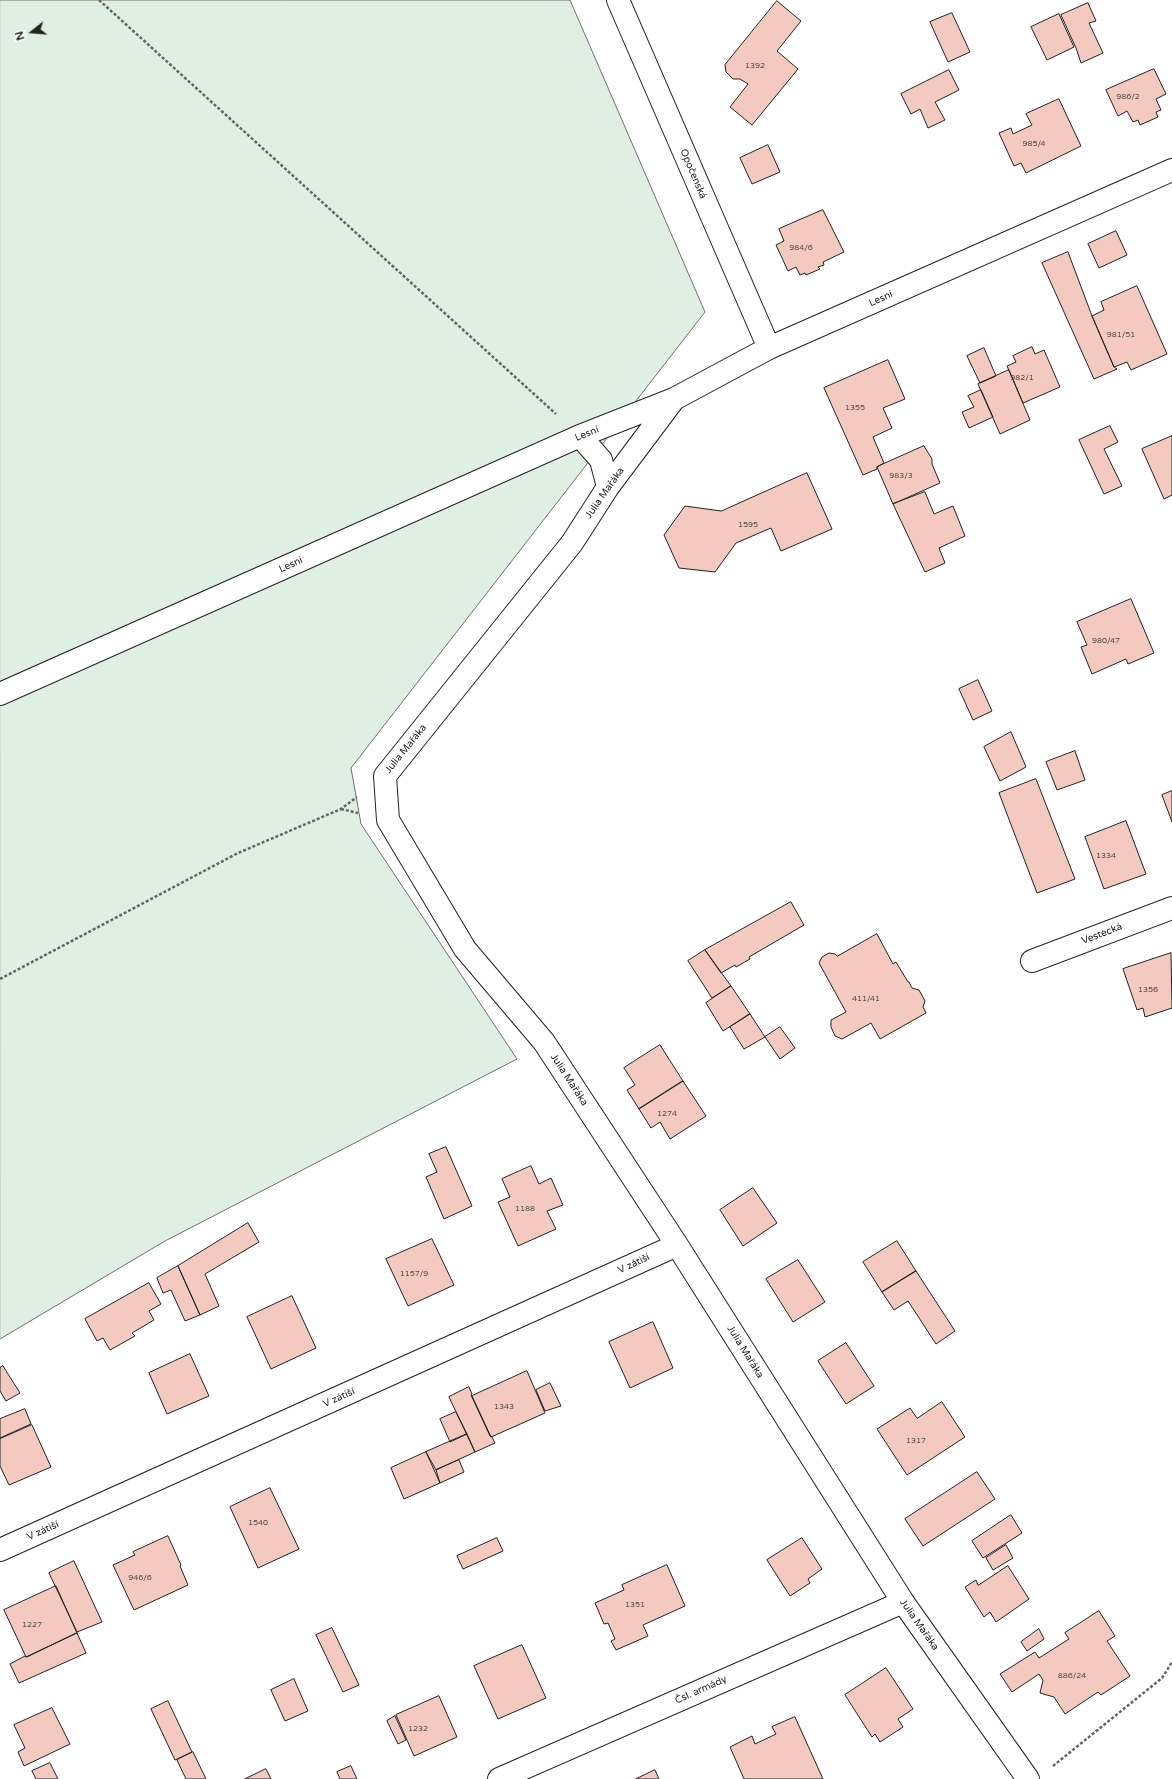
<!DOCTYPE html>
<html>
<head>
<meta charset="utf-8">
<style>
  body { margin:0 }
  #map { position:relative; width:1172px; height:1779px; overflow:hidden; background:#fff; font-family:"Varela Round",sans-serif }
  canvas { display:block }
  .north { position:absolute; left:12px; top:12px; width:40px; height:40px; -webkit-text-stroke:3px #fff; paint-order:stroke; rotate:253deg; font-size:11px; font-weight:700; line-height:16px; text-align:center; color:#222 }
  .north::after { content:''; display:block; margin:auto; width:14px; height:18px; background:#222; clip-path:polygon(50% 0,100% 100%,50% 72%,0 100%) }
</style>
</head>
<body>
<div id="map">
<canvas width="1172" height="1779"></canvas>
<div class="north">N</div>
</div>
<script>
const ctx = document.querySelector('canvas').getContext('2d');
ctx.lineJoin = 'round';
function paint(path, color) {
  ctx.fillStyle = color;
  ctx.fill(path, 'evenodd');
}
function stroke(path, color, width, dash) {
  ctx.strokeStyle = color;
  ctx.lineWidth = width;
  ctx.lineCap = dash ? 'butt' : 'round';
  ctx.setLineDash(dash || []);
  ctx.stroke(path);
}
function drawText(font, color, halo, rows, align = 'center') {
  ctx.font = font + ' "Varela Round",sans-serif';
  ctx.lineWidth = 3;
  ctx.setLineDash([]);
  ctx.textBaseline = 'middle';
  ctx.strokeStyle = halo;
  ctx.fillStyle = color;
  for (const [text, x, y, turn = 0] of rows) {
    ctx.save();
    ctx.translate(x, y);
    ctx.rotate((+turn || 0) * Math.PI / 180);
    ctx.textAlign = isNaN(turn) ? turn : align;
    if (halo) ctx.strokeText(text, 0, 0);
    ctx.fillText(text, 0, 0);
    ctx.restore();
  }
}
const green = new Path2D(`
  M0 0H570L705 312 351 768 361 824 517 1059 165 1241 0 1339Z`);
const building = new Path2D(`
  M777 1 801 21 777 51 798 69 752 125 730 107 748 84 740 79H733L726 72 725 65Z
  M1088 3 1096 21 1089 23 1103 53 1081 63 1076 48 1061 15Z
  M952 13 970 52 948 62 930 22Z
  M1059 14 1074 47 1047 60 1031 27Z
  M1154 69 1166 94 1156 99 1161 110 1156 112 1158 117 1140 125 1138 120 1133 122 1127 111 1118 116 1106 90Z
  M949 70 959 90 935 102 945 120 928 128 920 109 911 114 901 94Z
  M1059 99 1081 146 1026 173 1021 163 1014 166 999 133 1011 128 1013 134 1032 125 1026 114Z
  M768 145 780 172 752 184 740 158Z
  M823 210 844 252 823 262 824 265 818 267 820 269 806 275 805 273 800 275 796 267 788 271 776 245 784 241 779 229Z
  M1116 231 1127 255 1099 268 1088 244Z
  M1068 252 1092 316 1114 367 1117 369 1094 379 1042 263Z
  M1137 286 1167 354 1131 370 1127 362 1114 367 1092 316 1104 310 1101 302Z
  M1032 347 1035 354 1044 350 1060 387 1023 403 1007 366 1016 362 1013 356Z
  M984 348 996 376 980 383 967 356Z
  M888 360 905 399 883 408 892 428 873 437 884 463 877 467V469L863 475 824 388Z
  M1009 370 1030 420 1000 434 978 384Z
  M981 390 993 417 969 428 962 412 974 407 968 396Z
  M1110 426 1118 442 1104 449 1122 486 1104 494 1079 440Z
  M1172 436V495L1164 499 1142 449Z
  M924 446 932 459V464L940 483 893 504 877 467Z
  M807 473 832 529 781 551 771 528 736 543 715 572 679 568 664 535 685 506 721 511Z
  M925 492 934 514 953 506 965 536 939 548 945 563 925 572 893 504Z
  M1131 599 1154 653 1128 664 1126 659 1092 674 1081 647 1087 645 1077 622Z
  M978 680 992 711 973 720 959 689Z
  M1011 732 1026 767 1000 781 984 747Z
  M1075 751 1085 780 1057 790 1046 762Z
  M1036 779 1075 879 1037 893 999 793Z
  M1172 791V822L1162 795Z
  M1126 821 1146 874 1104 889 1085 837Z
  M791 902 804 925 749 957 750 959 736 967 735 965 721 973 705 950Z
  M877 934 893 964 896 962 908 982H909L912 988 919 990 925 1001 923 1007 926 1013 880 1039 871 1023 842 1039 835 1036 831 1027V1020L846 1012 819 963 822 957 829 953 835 954 837 956Z
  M705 950 731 986 712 998 688 961Z
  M1171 953 1172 1008 1145 1017 1143 1008 1137 1010 1123 969Z
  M731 986 750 1014 723 1031 706 1003Z
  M750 1014 765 1037 744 1049 730 1027Z
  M780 1027 795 1048 780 1059 765 1037Z
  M660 1045 683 1081 639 1109 627 1090 635 1085 624 1068Z
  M683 1081 706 1116 670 1139 660 1122 651 1128 639 1109Z
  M446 1147 472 1206 444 1219 426 1177 437 1172 429 1154Z
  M531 1166 539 1184 551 1178 563 1205 547 1211 556 1229 518 1246 498 1202 510 1197 502 1179Z
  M753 1188 777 1223 743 1246 720 1210Z
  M248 1223 259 1242 205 1274 219 1306 200 1315 178 1266Z
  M432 1239 454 1285 408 1306 386 1259Z
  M897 1241 916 1271 882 1292 863 1262Z
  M798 1260 825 1302 793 1322 766 1279Z
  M178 1266 200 1315 185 1321 171 1290 163 1293 157 1278Z
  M916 1271 955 1331 936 1344 908 1301 894 1310 882 1292Z
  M149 1283 161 1304 149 1311 154 1320 132 1333 135 1336 110 1350 103 1338 97 1341 85 1319Z
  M292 1296 316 1348 271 1369 247 1317Z
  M653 1322 673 1368 630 1388 609 1342Z
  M846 1343 874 1386 846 1404 818 1361Z
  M190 1354 209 1396 167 1414 149 1373Z
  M3 1366 20 1393 6 1401 0 1391V1368Z
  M527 1371 545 1413 491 1437 472 1396Z
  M550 1383 561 1406 545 1411 536 1390Z
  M469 1387 472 1394 471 1395 490 1436 492 1437 495 1443 475 1452 449 1397Z
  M942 1402 965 1437 907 1475 877 1429 910 1408 917 1418Z
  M25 1409 31 1424 0 1438V1419Z
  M456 1412 467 1434 450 1442 440 1419Z
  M32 1425 51 1467 9 1485 0 1466V1439Z
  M467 1434 475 1452 436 1470 426 1452Z
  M426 1452 440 1483 404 1499 391 1468Z
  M459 1460 464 1472 440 1483 436 1470Z
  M977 1472 995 1499 923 1546 905 1519Z
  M270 1488 299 1549 258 1568 230 1507Z
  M1011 1515 1022 1533 983 1558 972 1541Z
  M168 1536 181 1565 180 1566 188 1585 134 1610 113 1565 135 1555 133 1552Z
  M497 1538 503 1551 463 1569 457 1556Z
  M802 1538 822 1569 808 1579 810 1583 790 1596 767 1560Z
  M1006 1545 1013 1558 993 1570 986 1558Z
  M74 1561 102 1622 77 1632 49 1573Z
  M667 1565 685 1606 643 1625 648 1636 616 1650 611 1641 615 1639 608 1623 604 1624 595 1603 624 1590 622 1585Z
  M1008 1566 1029 1599 996 1622 990 1612 984 1617 965 1587 976 1580 978 1585Z
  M56 1586 77 1633 26 1657 4 1610Z
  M1099 1611 1115 1636 1107 1641 1130 1676 1101 1695 1098 1692 1065 1714 1054 1697 1040 1693 1043 1680 1039 1674 1012 1692 1000 1674 1035 1652 1039 1658 1069 1639 1065 1633Z
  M332 1628 359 1685 343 1692 316 1635Z
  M1039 1629 1044 1639 1027 1651 1021 1642Z
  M77 1633 86 1653 19 1683 10 1664 25 1656 26 1657Z
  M522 1645 546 1698 498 1719 474 1666Z
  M886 1668 913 1709 898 1719 903 1727 880 1742 875 1734 872 1737 845 1695Z
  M294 1679 308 1711 285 1721 271 1690Z
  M439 1696 457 1737 414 1756 396 1715Z
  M168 1701 192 1752 175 1760 151 1709Z
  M52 1708 70 1744 24 1766 18 1752 25 1748 14 1725Z
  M395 1716 406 1740 398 1744 387 1721Z
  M795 1717 823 1779H744L730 1747 752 1736 755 1744 776 1734 772 1727Z
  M193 1752 206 1779H186L177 1760Z
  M50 1763 58 1779H36L32 1771Z
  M351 1766 357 1779H340L337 1772Z
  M266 1769 271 1779H245Z
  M655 1770 659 1779H636Z`);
const path = new Path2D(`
  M99 0 556 414
  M341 809 358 813
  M0 979 238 853 341 809 357 797
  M1053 1766 1162 1678 1172 1662`);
const minor = new Path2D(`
  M618 0 769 348
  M674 399 608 487 572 543 385 776 388 820 465 949 544 1042 677 1245 903 1602 1028 1779
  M580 436 601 460 608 487
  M0 694 580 436 674 399 769 348 1172 170
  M1032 961 1172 908
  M0 1550 677 1245
  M499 1779 903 1602`);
const numberNames = [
  ["1392",755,66],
  ["986/2",1128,97],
  ["985/4",1034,144],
  ["984/6",801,248],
  ["981/51",1121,335],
  ["982/1",1022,378],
  ["1355",855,408],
  ["983/3",901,476],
  ["1595",748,525],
  ["980/47",1106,641],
  ["1334",1106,856],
  ["1356",1148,990],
  ["411/41",866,999],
  ["1274",667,1114],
  ["1188",525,1209],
  ["1157/9",414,1274],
  ["1343",504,1407],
  ["1317",916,1441],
  ["1540",258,1523],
  ["946/6",140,1578],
  ["1351",635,1605],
  ["1227",32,1625],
  ["886/24",1072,1676],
  ["1232",418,1729]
];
const streetNames = [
  ["Opočenská",693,174,67],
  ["Lesní",881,299,-24],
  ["Lesní",587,434,-22],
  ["Julia Mařáka",605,493,-55],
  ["Lesní",291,565,-24],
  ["Julia Mařáka",406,749,-51],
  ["Vestecká",1102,934,-21],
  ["Julia Mařáka",569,1080,57],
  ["V zátiší",634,1264,-25],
  ["Julia Mařáka",745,1352,58],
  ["V zátiší",339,1398,-24],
  ["V zátiší",43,1531,-24],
  ["Julia Mařáka",919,1625,55],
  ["Čsl. armády",701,1690,-24]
];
paint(green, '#e0efe3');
stroke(green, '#6f6f6f', 1);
paint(building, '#f3c9c0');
stroke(building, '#222', 1);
stroke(minor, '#222', 24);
stroke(path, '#646464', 2.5, [3, 2]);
stroke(minor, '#fff', 22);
drawText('8px', '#564c4a', null, numberNames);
drawText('10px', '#222', '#fff', streetNames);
</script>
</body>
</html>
